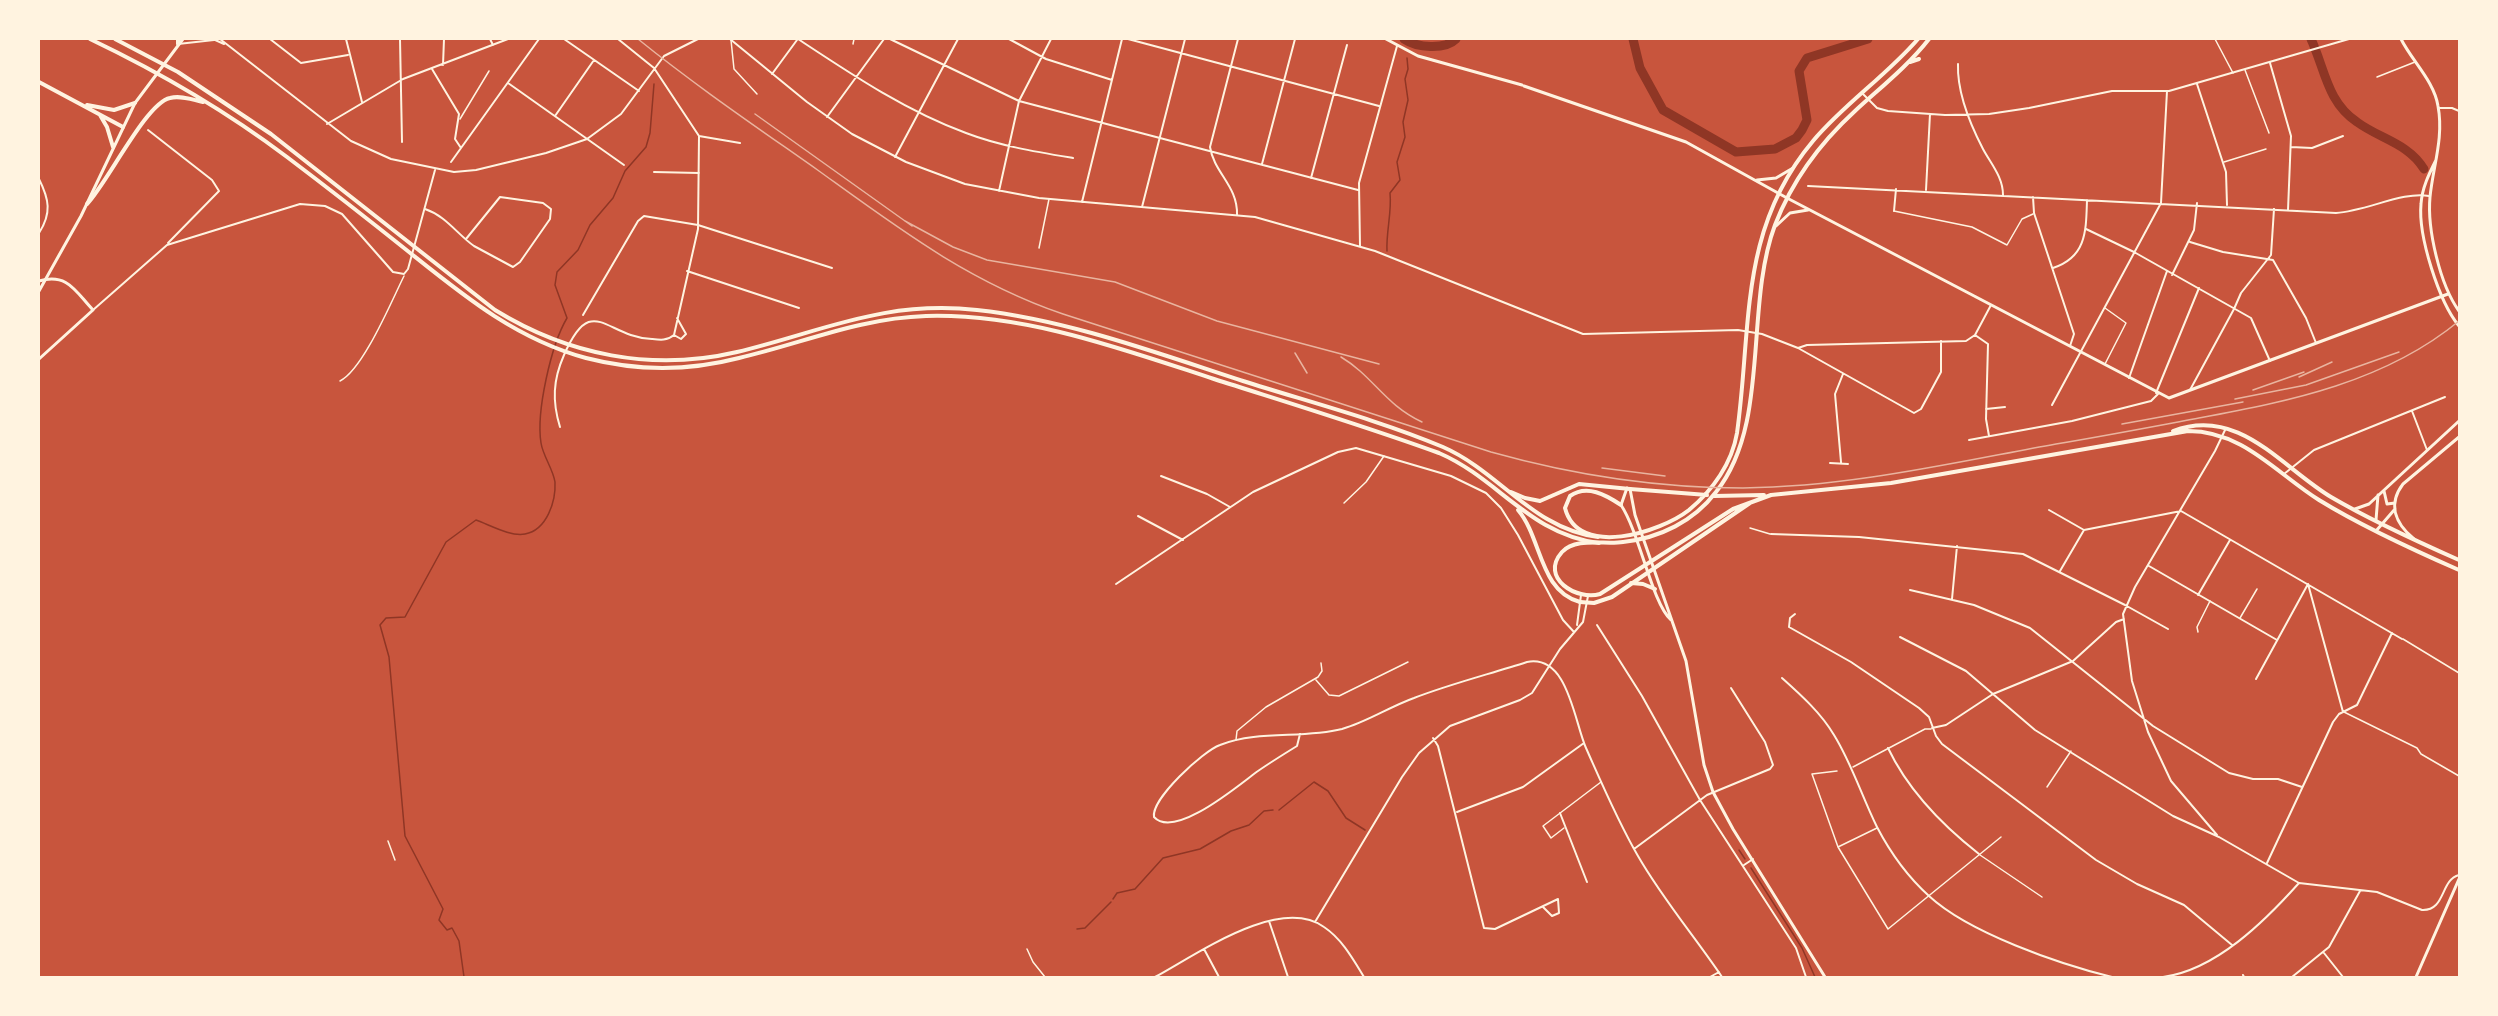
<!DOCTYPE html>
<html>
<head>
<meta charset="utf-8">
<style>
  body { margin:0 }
  #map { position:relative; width:2498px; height:1016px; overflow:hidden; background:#c8553d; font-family:"Work Sans",sans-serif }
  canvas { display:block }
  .frame { position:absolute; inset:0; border:40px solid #fff3e0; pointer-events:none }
</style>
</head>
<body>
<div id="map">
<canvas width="2498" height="1016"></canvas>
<div class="frame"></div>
</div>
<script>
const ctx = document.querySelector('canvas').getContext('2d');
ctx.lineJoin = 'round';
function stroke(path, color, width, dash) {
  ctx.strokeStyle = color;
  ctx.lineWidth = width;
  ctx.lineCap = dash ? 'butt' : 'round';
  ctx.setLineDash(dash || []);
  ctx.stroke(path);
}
const stream = new Path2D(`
  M1387 251C1386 231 1392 213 1390 193L1400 180 1397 162 1405 137 1403 122 1408 100 1405 79 1408 69 1407 58
  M1279 810 1314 782 1328 791 1346 818 1365 830
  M1739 850 1745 859
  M1751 868 1802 948 1815 977
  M1113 899 1117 893 1135 889 1163 858 1200 849 1231 831 1249 825 1264 811 1273 810
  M1077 929 1085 928 1111 902
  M464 977 459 941 452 928 447 930 439 920 443 909 405 836 389 657 380 625 386 618 405 617 446 542 476 520C490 525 511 537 525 534 547 530 556 501 555 482 553 469 543 456 541 443 536 412 551 345 567 318L555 285 557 272 578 250 590 225 613 198 625 171 646 147 650 133 654 84`);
const river = new Path2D(`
  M1404 39C1417 48 1445 50 1456 39
  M1633 39 1640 68 1663 110 1736 152 1775 149 1796 138 1802 130 1807 120 1799 71 1807 58 1868 39
  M2311 39C2325 69 2327 102 2357 122 2380 139 2408 143 2424 169`);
const service = new Path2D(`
  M2215 39 2233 73
  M731 40 734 69 757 94
  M853 44 854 39
  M2245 70 2269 133
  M2377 77 2415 62
  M460 119 489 71
  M2224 162 2266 149
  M1894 211 1972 227 2007 245 2022 219 2033 214
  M1039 248 1049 199
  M2105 364 2126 323 2105 308
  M340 381C363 370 392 300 404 276
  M1344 503 1366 482 1384 456
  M1750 528 1770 534
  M2240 618 2257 589
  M2198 632 2197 627 2210 601
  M1316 680 1329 695 1339 696 1408 662
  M1236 740 1237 731 1266 707 1318 677 1322 671 1321 663
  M1853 767 1925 729H1931
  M1837 771 1812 774 1838 847 1888 929 2001 837
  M2047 787 2071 751
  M1564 828 1551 838 1543 826 1601 782
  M388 841 395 860
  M1838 847 1877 828
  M1980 855 2042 897
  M1027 949 1033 962 1045 977`);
const pedestrian = new Path2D(`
  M2403 639 2459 673
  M2344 712 2417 748 2421 754 2459 776`);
const minor = new Path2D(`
  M213 39 224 44
  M220 39 351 141 391 159 454 172 476 170 546 153 587 139 621 114 664 56 698 39
  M270 39 301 63 348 55
  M346 39 362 102
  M400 39 402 142
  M490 39 493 45
  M564 39 639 91
  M618 39 654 68 699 136 698 229 674 335
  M730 39 807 102 852 134 906 162 965 184 1039 198 1255 217 1375 251 1583 334 1738 330 1762 334 1798 348 1914 413 1921 409 1941 372V341
  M798 39C851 74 906 111 966 133 1000 146 1037 152 1073 158
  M890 39 1019 101 1358 190
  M1009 39 1046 59 1112 80
  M1128 39 1379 106
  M178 44 214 40
  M2270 63 2291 136 2288 210
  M1958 64C1957 92 1970 124 1983 149 1991 164 2003 177 2003 195
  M443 65 444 39
  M432 69 459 114 455 139 461 148
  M772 74 797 40
  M508 83 624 165
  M2197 84 2226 172 2227 205
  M1862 93 1877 108 1888 111 1945 115 1989 114 2029 108 2112 91H2169L2349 39
  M2439 108H2452L2459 111
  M555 116 594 60
  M827 117 884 39
  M327 124 403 79 508 39
  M148 130 212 180 219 191 168 243
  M699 136 740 143
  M2291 147 2312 148 2343 136
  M895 157 958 39
  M451 162 539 39
  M1262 164 1295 39
  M654 172 699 173
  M1311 178 1347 45
  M39 179C49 199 52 213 39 233
  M1808 186 2336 213C2367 211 2403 191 2429 196
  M1926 190 1930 114
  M999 191 1019 101 1051 39
  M2033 197 2034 213 2074 334 2070 346
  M1082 202 1122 39
  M1142 207 1185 39
  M425 209C446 216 457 234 474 246L513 267 520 262 550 219 551 209 543 203 500 197 466 239
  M1894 211 1896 189
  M1237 215C1238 186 1214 173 1210 147L1238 39
  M2086 229 2134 252 2251 318 2270 361
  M2190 242 2223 252 2273 260 2306 318 2316 343
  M1360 246 1359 183 1397 46
  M2053 268C2087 257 2086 230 2087 200
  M687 271 799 308
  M2172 275 2194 230 2197 203
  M93 310 167 245 300 204 325 206 342 214 393 272 404 274 408 269 435 170
  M583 315 638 221 644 216 698 225 832 268
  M674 335 681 339 686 334 677 318
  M1975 335 1988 344 1986 419 1989 436
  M1798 348 1807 345 1966 341 1975 335 1991 305
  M2129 378 2167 271
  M2190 390 2234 309 2241 293 2271 255 2274 209
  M2156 393 2199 288
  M2052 405 2161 203 2167 91
  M1986 409 2005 407
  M2412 411 2427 450
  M560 427C552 401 553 380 564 355 592 291 605 337 652 339 660 340 667 341 674 335
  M1969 440 2072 421 2151 401 2158 394
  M1841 462 1835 394 1843 374
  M1830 463 1848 464
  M2284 474 2314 450 2445 397
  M1161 476 1207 494 1230 507
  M2049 510 2084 530 2181 511 2402 639
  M1138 516 1183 540
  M1771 534 1859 537 2023 554 2125 605 2168 629
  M2149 566 2277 640
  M2060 571 2084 530
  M1116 584 1253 492 1338 452 1356 448 1451 476 1486 493 1501 508 1518 535 1563 620 1574 632
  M2308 584 2343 712
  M1910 590 1974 605 2030 628 2153 726 2229 773 2253 779H2278L2302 787
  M2198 595 2230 540
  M1952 599 1957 546
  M1795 614 1790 618 1789 627 1851 662 1919 708 1929 717 1936 736 1942 744 2096 860 2137 884 2184 905 2232 945
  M1577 625 1581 595
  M1597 625 1642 696 1700 800 1796 948 1806 977
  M1900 637 1966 671 2035 730 2173 816 2219 837 2299 883 2377 892 2422 910C2446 911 2440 880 2459 875
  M1782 678C1801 695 1821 713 1834 735 1852 764 1862 797 1877 827 1890 852 1908 877 1929 896 1969 933 2059 964 2112 977
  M2256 679 2308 584
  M1932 728 1946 725 1993 694 2073 661 2116 622 2124 619
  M1300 734 1297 746C1284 754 1271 762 1258 771 1240 784 1175 840 1154 817 1151 799 1203 751 1220 745 1259 730 1302 739 1342 729 1367 722 1389 707 1414 698 1450 684 1490 674 1527 662 1568 654 1574 721 1586 748 1602 784 1618 822 1638 856 1662 898 1695 937 1722 977
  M1433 738 1438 746 1484 928 1495 929 1558 899 1559 913 1552 916 1543 907
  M1888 748C1908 790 1942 825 1979 854
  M1457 812 1523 787 1584 743
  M1560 813 1587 882
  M2217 835 2171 781 2148 732 2132 681 2123 614 2135 587 2215 451 2226 428
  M1634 849 1707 795 1770 769 1773 765 1765 742 1731 688
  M2267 863 2333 722 2339 714 2357 705 2392 633
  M1744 865 1753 859
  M1269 921 1288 977
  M1315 922 1402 777 1419 753 1450 726 1520 700 1532 693 1560 649 1583 622 1588 596
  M1204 949 1219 977
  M2324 953 2343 977
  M2243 975 2244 977
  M1155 977C1196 955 1279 895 1324 927 1342 939 1353 959 1364 977
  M1710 977 1719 972
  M2163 977C2216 970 2265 921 2299 883
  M2292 977 2329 947 2360 891`);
const tertiary = new Path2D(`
  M1787 198 2169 398 2448 294
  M1776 226 1790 213 1808 210
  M39 281C68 273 75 291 93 310L39 359
  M1627 488 1621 505C1640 534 1652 603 1671 620
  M1630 489 1635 515 1686 661 1704 765 1713 792 1733 829 1825 977`);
const secondary = new Path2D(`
  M1386 39 1418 56 1522 85
  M2401 39C2412 61 2434 81 2438 106 2444 138 2433 166 2430 197 2427 229 2440 285 2459 311
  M1524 86 1686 142 1787 198
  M2436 160C2429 174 2422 188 2421 204 2418 236 2439 302 2459 326
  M1757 180 1776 178 1793 168
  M39 291 81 216 135 103 183 39
  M2384 491 2387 504 2395 503
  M2355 509 2369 504 2459 421
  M2376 520 2378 495
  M2376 531 2395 509
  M2414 539C2396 524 2387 505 2403 484L2459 437
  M2416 977 2459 879`);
const primary = new Path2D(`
  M1929 39C1908 66 1880 88 1855 111 1820 143 1792 181 1775 225 1744 308 1771 423 1716 492 1694 521 1660 538 1623 542 1605 545 1576 537 1562 552 1539 578 1577 601 1600 594L1733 509 1771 495 1891 483 2188 431C2243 431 2276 473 2319 500 2363 527 2411 549 2459 570
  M1910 62 1919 59
  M2173 431C2239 406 2281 467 2331 497 2372 521 2416 541 2459 560
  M1630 489 1707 495
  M1714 496 1764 495
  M1621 505C1606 495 1587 484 1570 496L1565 508C1578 559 1661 532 1689 510 1713 490 1732 463 1737 433 1752 327 1738 230 1813 141 1844 104 1886 76 1918 39
  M1631 583 1643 584 1655 589
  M1580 602 1594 603 1612 597 1750 503`);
const trunk = new Path2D(`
  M90 39C159 72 226 111 287 157 328 188 369 220 409 252 464 296 516 339 586 358 636 371 689 371 739 358 803 343 860 318 926 316 1024 313 1122 349 1214 379 1289 403 1365 426 1439 453 1499 479 1529 534 1599 543
  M115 39 178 72 271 134 495 310C568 355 652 372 737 352 824 331 883 300 977 310 1068 320 1157 353 1243 381 1309 402 1379 420 1443 447 1500 472 1533 529 1598 537
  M178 44V39
  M39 82 123 127
  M87 105 114 110 135 103
  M100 115 107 127 113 147
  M87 204C108 182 146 103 170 98 181 95 193 100 203 102
  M1511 492 1525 498 1540 501 1579 484 1630 489
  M1518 510C1542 538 1539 591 1580 602`);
const rail = new Path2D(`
  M638 39C696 86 758 128 819 171 898 228 969 282 1063 314L1491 452C1573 475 1658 488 1743 488 1849 487 1952 463 2056 444 2104 436 2151 427 2199 418 2291 401 2385 382 2459 321
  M755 114 912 226
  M905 221 953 247 987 260 1115 282 1217 321 1379 364
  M1295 353 1307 373
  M1341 357C1373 376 1385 405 1422 422
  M2299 377 2332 362
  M2253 390 2304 372
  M2235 399 2306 385 2399 352
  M2122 424 2243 402
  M1602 468 1665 476`);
stroke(stream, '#8f3625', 1.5);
stroke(river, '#8f3625', 9);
stroke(service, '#fff3e0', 1.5);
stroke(pedestrian, '#fff3e0', 1.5);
stroke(minor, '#fff3e0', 2);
stroke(tertiary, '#fff3e0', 3);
stroke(secondary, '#fff3e0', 3);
stroke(primary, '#fff3e0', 4);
stroke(trunk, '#fff3e0', 4);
stroke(rail, '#e9b49f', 1.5);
</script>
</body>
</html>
